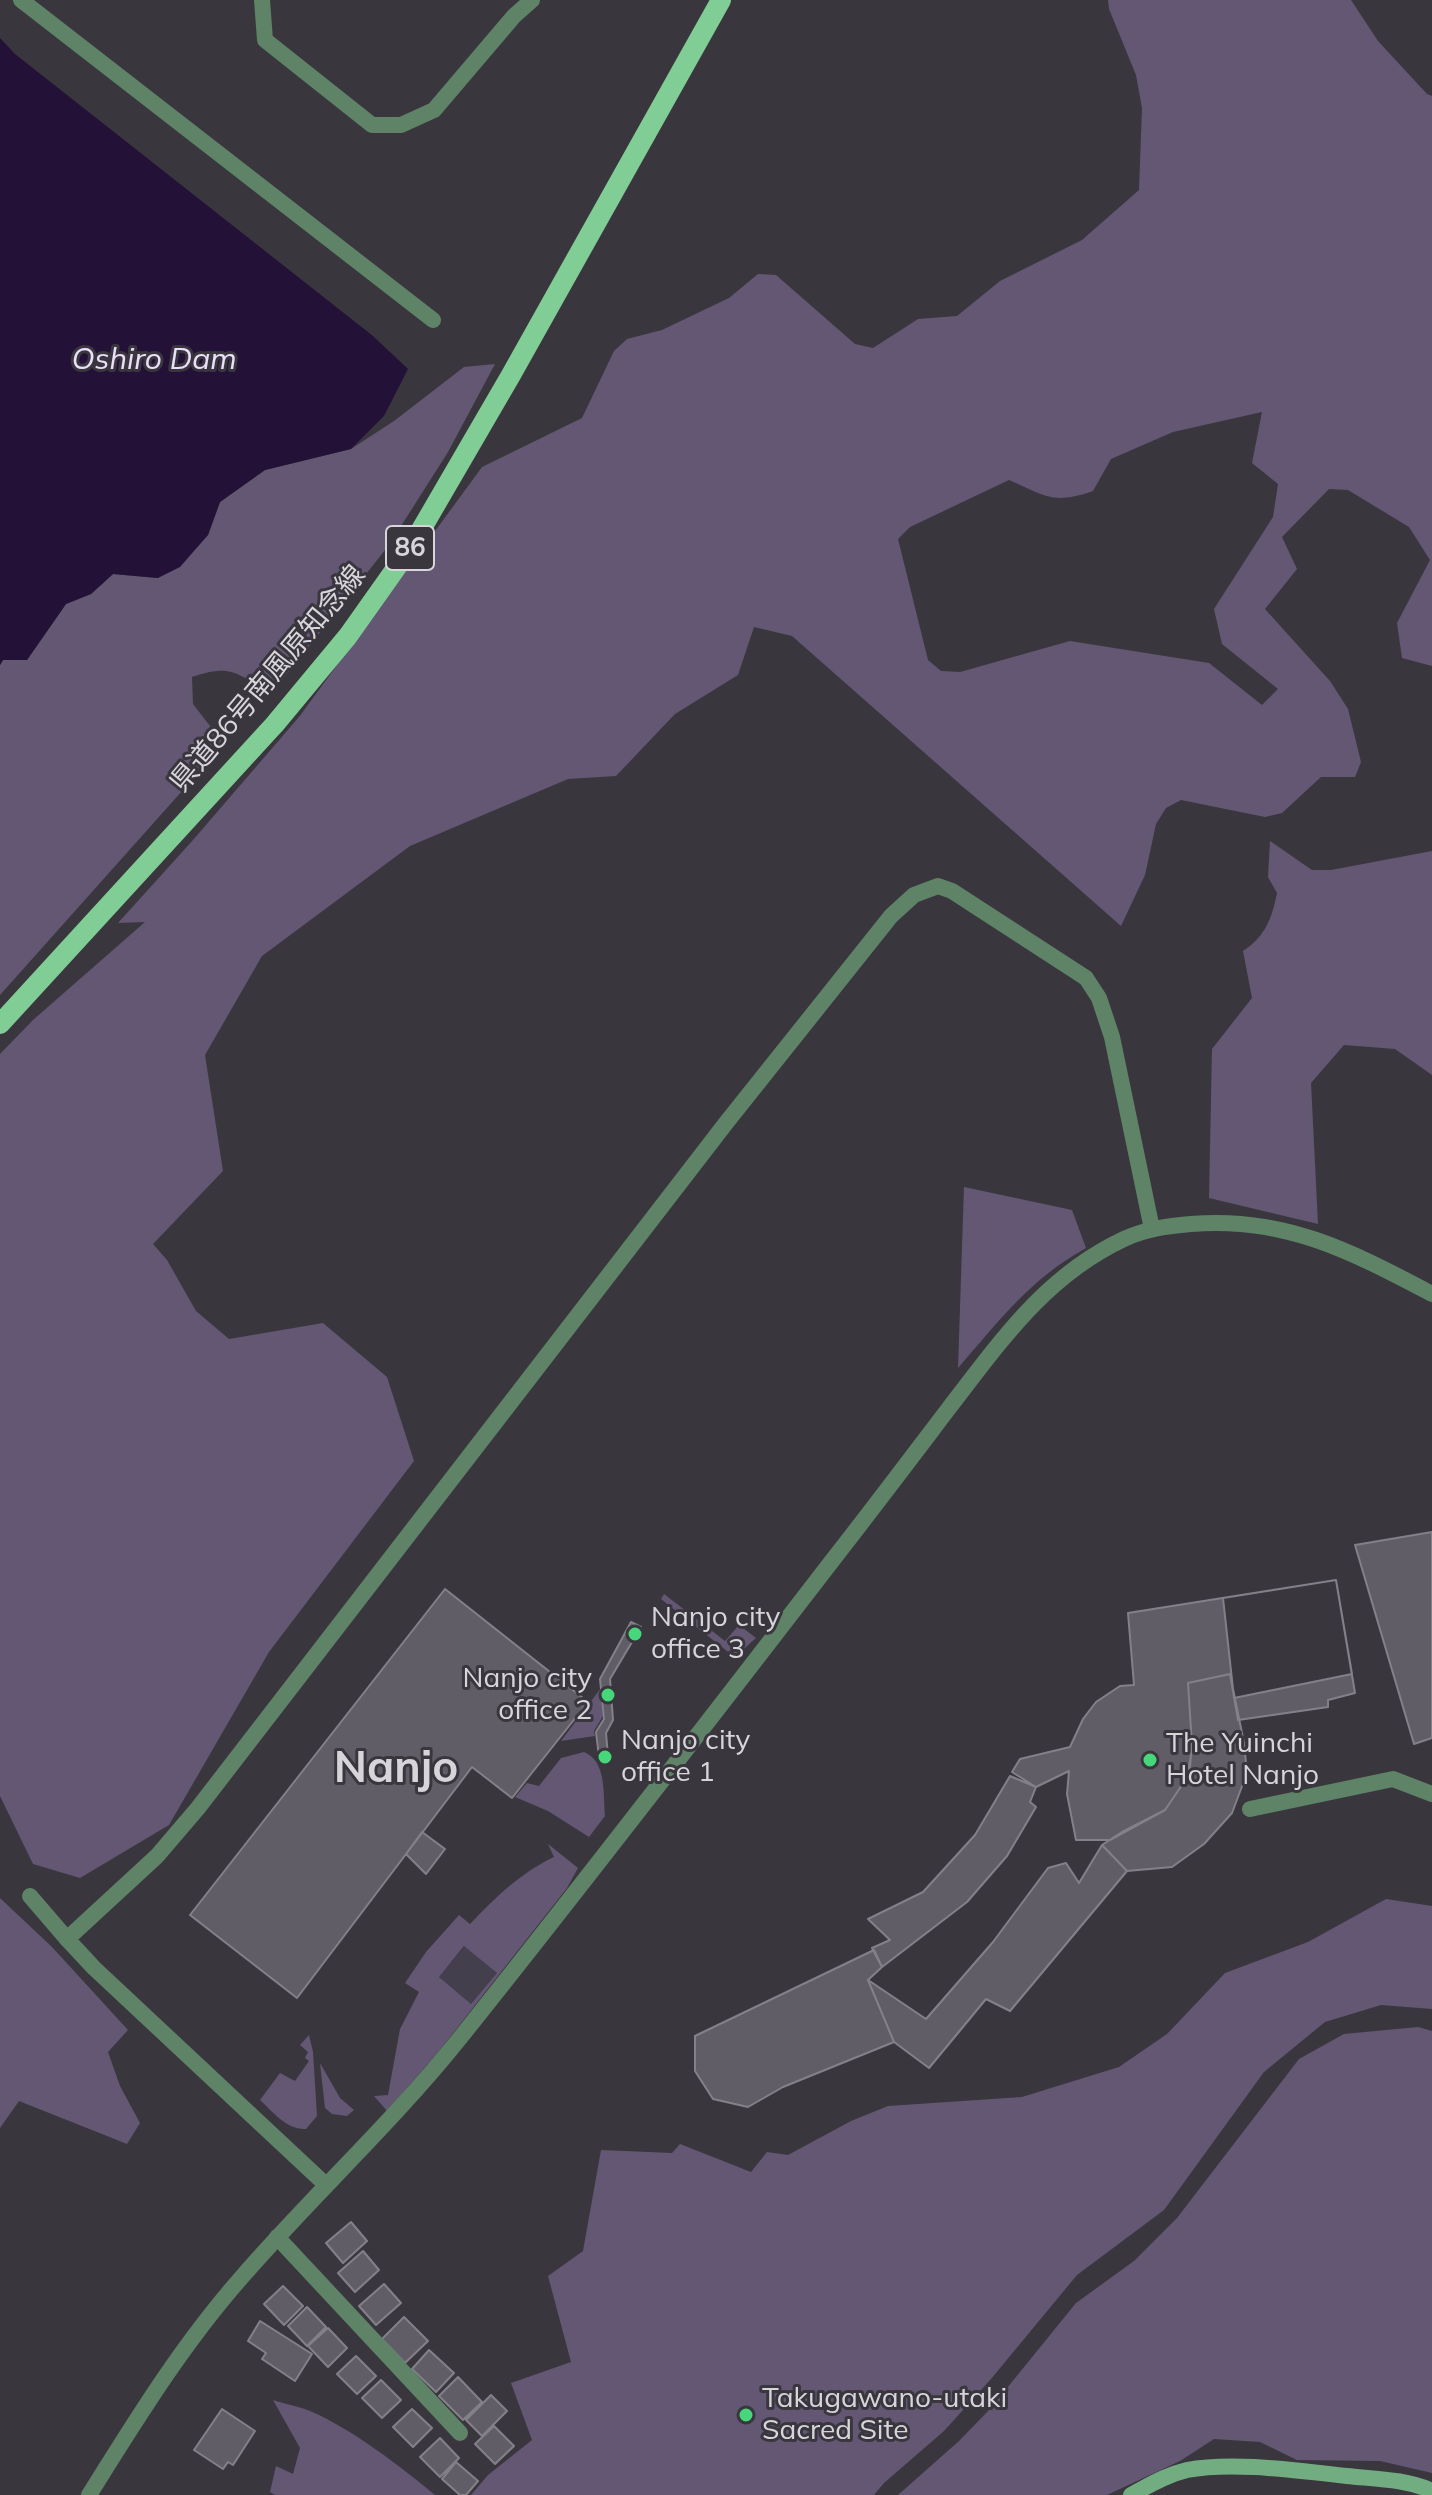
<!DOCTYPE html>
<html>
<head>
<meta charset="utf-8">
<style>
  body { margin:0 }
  canvas { display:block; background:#39363e }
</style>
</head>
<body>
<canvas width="1432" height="2495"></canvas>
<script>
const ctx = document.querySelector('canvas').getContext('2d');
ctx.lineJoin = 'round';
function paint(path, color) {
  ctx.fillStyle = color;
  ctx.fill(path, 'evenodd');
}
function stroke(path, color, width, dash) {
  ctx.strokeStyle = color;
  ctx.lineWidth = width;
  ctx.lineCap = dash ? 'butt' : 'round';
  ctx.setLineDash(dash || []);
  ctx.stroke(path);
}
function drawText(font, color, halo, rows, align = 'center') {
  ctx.font = font + ' Mulish,"Noto Sans JP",sans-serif';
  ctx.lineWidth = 6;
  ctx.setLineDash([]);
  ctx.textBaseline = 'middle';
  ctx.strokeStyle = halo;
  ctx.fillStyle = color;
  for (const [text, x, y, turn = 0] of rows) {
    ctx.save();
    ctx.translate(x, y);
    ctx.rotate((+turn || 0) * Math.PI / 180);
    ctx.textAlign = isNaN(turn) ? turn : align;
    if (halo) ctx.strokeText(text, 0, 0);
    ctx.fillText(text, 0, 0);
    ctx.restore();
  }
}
const built = new Path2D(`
  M465 1946 497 1973 471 2004 439 1977Z`);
const green = new Path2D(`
  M1108 0H1351L1378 41 1427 94 1432 96V666L1402 658 1397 623 1430 560 1409 527 1348 490 1329 489 1282 537 1297 569 1265 609 1330 681 1348 709 1361 762 1355 777H1321L1282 813 1265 817 1181 800 1166 808 1156 824 1145 875 1121 926 792 636 754 627 738 675 675 714 616 776 568 779 410 846 262 956 205 1055 223 1171 153 1244 167 1260 196 1311 229 1339 323 1323 387 1377 414 1461 269 1652 169 1825 80 1878 33 1864 0 1796V1054L33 1020 145 922 118 923 193 840 299 717 482 467 582 418 614 351 627 339 662 330 729 298 758 274 776 275 855 344 873 348 918 319 957 316 1000 281 1082 240 1139 190 1142 108 1136 75 1109 9ZM1262 412 1252 463 1278 484 1273 517 1214 609 1222 644 1278 689 1262 705 1209 663 1070 641 960 672 941 671 928 660 898 539 910 527 1009 480C1046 496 1053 505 1093 491L1111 459 1173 432Z
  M495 364 448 452 389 545 283 679 265 690C234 671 228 665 192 677L193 704 224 744 0 995V665L3 660H27L66 604 91 594 113 574 158 578 208 535 220 502 265 470 351 449 394 421 464 367Z
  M1270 841 1312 870H1331L1432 851V1075L1395 1049 1344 1045 1311 1083 1318 1224 1209 1198 1212 1049 1252 998 1243 951C1265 937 1272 918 1277 893L1268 877Z
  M964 1187 1072 1210 1086 1248C1030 1279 999 1321 958 1368Z
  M664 1594 725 1641 739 1625 756 1638 739 1653 732 1655 661 1599Z
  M601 1688 603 1716 594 1731 595 1736 561 1741Z
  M584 1752C607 1761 603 1795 605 1816L589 1837 548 1811 515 1797 527 1783 539 1786 561 1758Z
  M548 1844 578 1868 567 1888 439 2051 387 2111 374 2096 388 2095 400 2029 419 1992 405 1983 426 1952 459 1915 470 1924C495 1898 520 1873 554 1857ZM464 1946 497 1973 471 2004 439 1977Z
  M0 1898 52 1947 128 2030 108 2052 120 2086 140 2123 127 2144 19 2101 0 2128Z
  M1386 1899 1432 1906V2009L1381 2005 1325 2022 1264 2072 1164 2210 1077 2275 991 2379 944 2431 884 2483 874 2495H471L488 2475 532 2440 511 2383 571 2362 548 2276 583 2251 601 2150 672 2153 680 2144 751 2172 767 2152 788 2155 851 2121 888 2106 1022 2097 1119 2067 1167 2034 1225 1973 1308 1942Z
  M1418 2027 1432 2031V2473L1380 2461 1297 2460 1260 2442 1214 2439 1180 2461 1107 2495H898L959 2441 990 2409 1076 2303 1134 2261 1177 2218 1299 2059 1344 2034Z
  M309 2035 313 2052 317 2116 306 2129C287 2130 273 2112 260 2100L280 2073 295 2081 309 2061 305 2058 308 2052 300 2045Z
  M320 2063 340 2098 354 2110 347 2116 332 2114 325 2108Z
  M273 2400C285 2404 298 2406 310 2411 352 2429 400 2466 435 2495H275L270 2492 276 2466 293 2474 300 2448Z`);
const water = new Path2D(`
  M0 38 15 54 373 336 408 369 384 416 351 449 265 470 220 502 208 535 180 567 158 578 113 574 91 594 66 604 27 660H3L0 665Z`);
const building = new Path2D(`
  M1432 1532V1738L1414 1744 1355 1545Z
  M1336 1580 1355 1693 1328 1700V1707L1238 1720 1230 1674 1188 1683 1192 1745 1190 1762 1180 1788 1165 1810 1110 1840H1076L1067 1794 1069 1771 1036 1787 1012 1772 1020 1759 1070 1747 1083 1719 1096 1702 1120 1686 1134 1685 1128 1613Z
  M1336 1580 1352 1674 1234 1698 1223 1598Z
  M445 1589 588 1702 512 1798 472 1767 297 1998 190 1915Z
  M631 1622 641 1627 610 1679 613 1720 606 1733 608 1756 599 1757 596 1732 604 1719 600 1679Z
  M1230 1674 1244 1743 1247 1773 1232 1813 1204 1844 1172 1867 1127 1871 1102 1845 1122 1832 1165 1810 1180 1788 1190 1767 1192 1745 1188 1683Z
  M1010 1776 1036 1787 1030 1802 1036 1807 1007 1856 967 1902 882 1967 872 1948 890 1940 868 1919 923 1892 975 1835Z
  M422 1832 445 1849 426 1874 406 1854Z
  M1102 1845 1127 1871 1010 2011 986 1999 929 2068 894 2042 868 1980 926 2019 993 1942 1048 1868 1066 1863 1079 1883Z
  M874 1950 882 1967 868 1980 894 2042 783 2087 748 2107 713 2099 695 2071V2036Z
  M351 2222 367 2241 343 2263 326 2243Z
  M363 2251 379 2270 355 2292 338 2273Z
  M384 2284 401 2303 376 2325 359 2306Z
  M283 2286 303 2306 284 2325 264 2304Z
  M307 2307 326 2327 307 2346 288 2326Z
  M404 2317 428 2341 405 2363 382 2339Z
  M260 2321 312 2354 295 2381 262 2359 266 2353 248 2341Z
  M328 2328 347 2348 328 2367 308 2346Z
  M429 2350 454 2373 436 2392 412 2369Z
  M356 2356 376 2376 357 2394 337 2374Z
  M458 2377 482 2402 463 2420 439 2396Z
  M381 2380 401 2400 382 2418 362 2398Z
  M491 2395 507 2411 482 2436 466 2420Z
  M222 2409 255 2431 233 2465 228 2462 223 2469 194 2450Z
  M412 2409 432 2428 413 2447 393 2427Z
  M494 2426 514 2446 495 2464 475 2444Z
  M440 2438 459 2458 440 2477 420 2457Z
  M456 2462 478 2481 466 2495H460L442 2479Z`);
const minor = new Path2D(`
  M21 0 433 320
  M262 0 265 40 372 125H401L434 110 514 16 532 0
  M1250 1809 1393 1779 1432 1794
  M30 1896 67 1939
  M277 2237 460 2433`);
const tertiary = new Path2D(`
  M326 2185 94 1968 67 1939 157 1856 198 1808 726 1123 891 916 914 895 938 886 952 891 1086 978 1099 998 1112 1037 1152 1229
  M89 2495C136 2420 182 2345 241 2278 312 2196 392 2123 460 2038 587 1879 711 1718 835 1557 874 1507 911 1458 949 1408 1001 1341 1045 1276 1124 1239 1145 1229 1168 1226 1191 1224 1285 1216 1352 1252 1432 1294`);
const secondary = new Path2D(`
  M1131 2495C1150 2485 1166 2475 1187 2470 1233 2461 1300 2471 1347 2476 1375 2479 1406 2479 1432 2491`);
const primary = new Path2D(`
  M0 1024 275 724 348 636 411 547 511 375 721 0`);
const markers = [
  [635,1634,8,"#45d77a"],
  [608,1695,8,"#45d77a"],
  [605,1757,8,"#45d77a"],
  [1150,1760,8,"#45d77a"],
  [746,2415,8,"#45d77a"]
];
const shields = [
  [410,548,48]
];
const shieldNames = [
  ["86",410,548]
];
const streetNames = [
  ["県道86号南風原知念線",268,679,-50]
];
const poiNames = [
  ["Nanjo city",651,1618],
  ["office 3",651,1650],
  ["Nanjo city",592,1679,"right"],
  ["office 2",592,1711,"right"],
  ["Nanjo city",621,1741],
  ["office 1",621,1773],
  ["The Yuinchi",1166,1744],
  ["Hotel Nanjo",1166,1776],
  ["Takugawano-utaki",762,2399],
  ["Sacred Site",762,2431]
];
const waterNames = [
  ["Oshiro Dam",154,360]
];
const townNames = [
  ["Nanjo",396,1769]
];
paint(built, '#443f4c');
paint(green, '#635773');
paint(water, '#241137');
paint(building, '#615d66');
stroke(building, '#848089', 2);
stroke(minor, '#5f8367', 16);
stroke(tertiary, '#5f8367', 16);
stroke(secondary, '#72ad81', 16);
stroke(primary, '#80ce95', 20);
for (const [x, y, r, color] of markers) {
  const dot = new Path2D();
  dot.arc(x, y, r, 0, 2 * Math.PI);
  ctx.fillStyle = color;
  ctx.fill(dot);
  stroke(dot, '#39363e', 3);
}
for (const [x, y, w] of shields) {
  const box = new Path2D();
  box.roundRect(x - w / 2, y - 22, w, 44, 6);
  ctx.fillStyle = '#39363e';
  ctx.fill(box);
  stroke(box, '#d7d5da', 2);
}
drawText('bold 26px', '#d7d5da', null, shieldNames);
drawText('28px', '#d7d5da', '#39363e', streetNames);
drawText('28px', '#d7d5da', '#39363e', poiNames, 'left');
drawText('italic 30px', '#eadefb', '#39363e', waterNames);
drawText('bold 44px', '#d7d5da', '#39363e', townNames);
</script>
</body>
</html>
